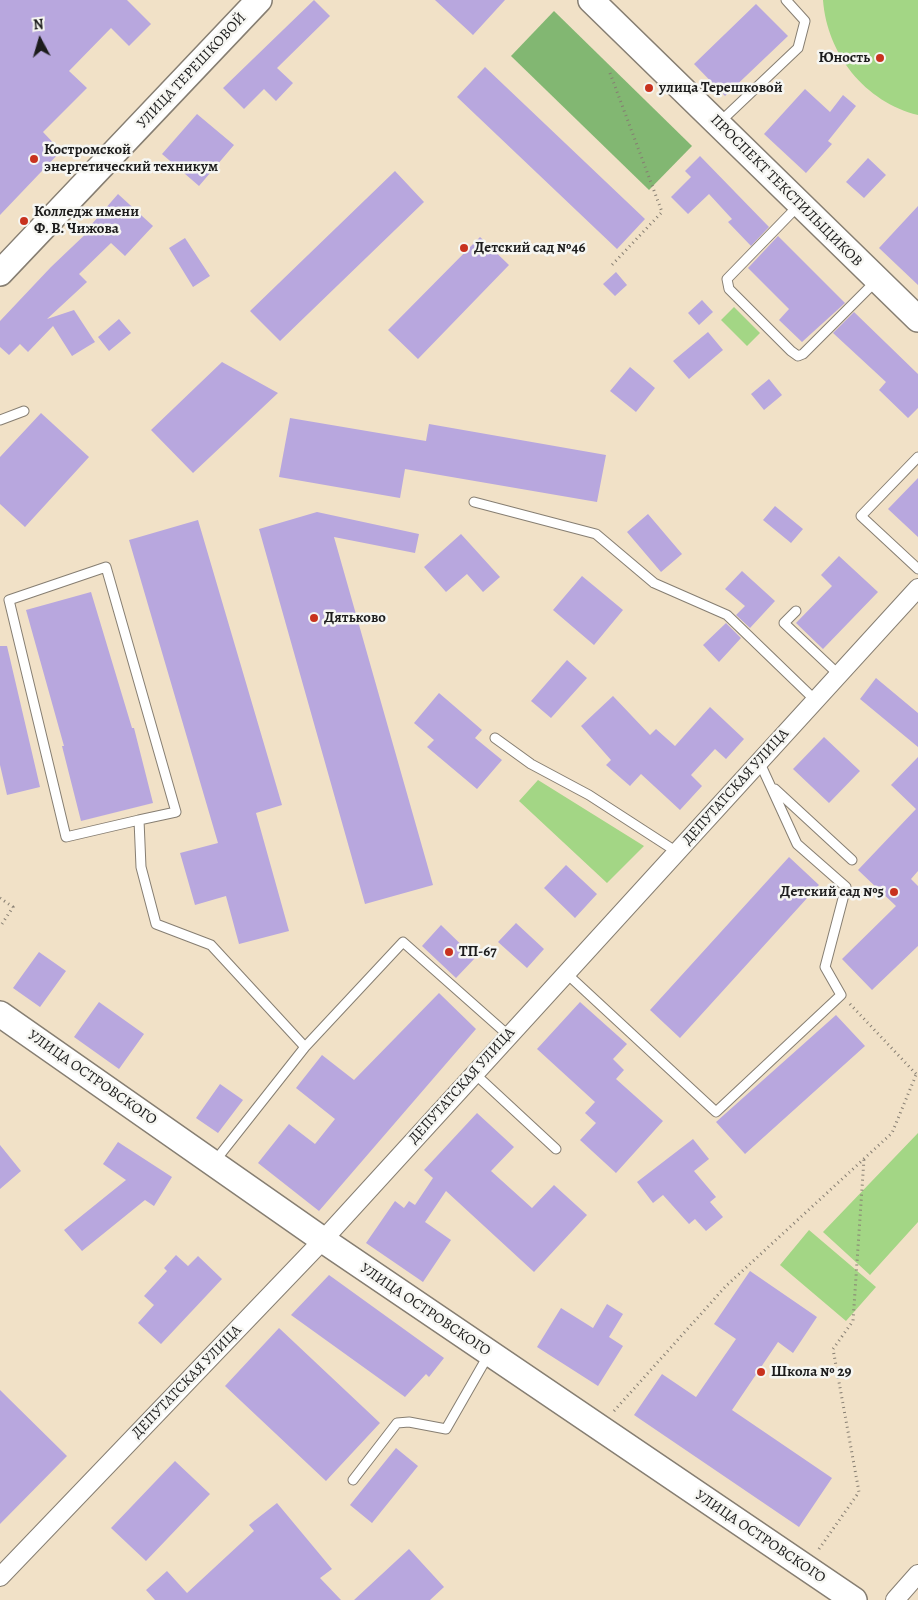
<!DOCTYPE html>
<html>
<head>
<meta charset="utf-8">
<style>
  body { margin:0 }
  #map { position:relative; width:918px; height:1600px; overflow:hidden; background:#f1e1c7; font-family:Alegreya,serif }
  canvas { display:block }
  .north { position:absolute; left:15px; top:15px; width:50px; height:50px; -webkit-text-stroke:4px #f6f6f2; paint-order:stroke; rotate:354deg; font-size:14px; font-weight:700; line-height:20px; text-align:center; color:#1c1c1c }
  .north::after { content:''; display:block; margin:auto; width:18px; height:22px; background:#1c1c1c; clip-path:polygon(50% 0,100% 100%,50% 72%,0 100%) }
</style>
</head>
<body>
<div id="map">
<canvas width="918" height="1600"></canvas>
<div class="north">N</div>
</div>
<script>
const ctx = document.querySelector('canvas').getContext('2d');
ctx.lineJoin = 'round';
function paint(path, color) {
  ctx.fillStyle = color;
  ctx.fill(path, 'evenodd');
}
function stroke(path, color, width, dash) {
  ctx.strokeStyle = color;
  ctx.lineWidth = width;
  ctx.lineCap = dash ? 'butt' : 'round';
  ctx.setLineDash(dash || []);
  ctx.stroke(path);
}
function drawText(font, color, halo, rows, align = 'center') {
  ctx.font = font + ' Alegreya,serif';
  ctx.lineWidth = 5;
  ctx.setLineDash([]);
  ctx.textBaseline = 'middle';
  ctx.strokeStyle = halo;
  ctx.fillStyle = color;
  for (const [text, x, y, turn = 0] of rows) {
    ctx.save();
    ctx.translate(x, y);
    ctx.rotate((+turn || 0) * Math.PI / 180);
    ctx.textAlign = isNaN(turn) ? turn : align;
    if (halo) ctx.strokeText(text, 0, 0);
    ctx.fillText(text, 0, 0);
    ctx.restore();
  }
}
const green = new Path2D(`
  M823 0H918V115C865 102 827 54 823 0Z
  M734 307 760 333 747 346 721 320Z
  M538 780 644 846 607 883 519 801Z
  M918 1133V1222L870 1275 823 1232Z
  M809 1230 876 1287 846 1321 780 1265Z`);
const forest = new Path2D(`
  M554 11 692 146 649 190 511 56Z`);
const building = new Path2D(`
  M0 0H127L151 24 129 46 111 28 69 71 87 88 43 132 61 151 0 215Z
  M314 0 330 16 277 68 293 83 276 101 264 89 244 109 223 88Z
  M435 0H505L473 35Z
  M756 4 788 36 725 96 694 64Z
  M485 67 645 219 617 249 457 97Z
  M805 89 830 112 843 95 856 106 828 141 832 144 806 173 764 134Z
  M197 114 234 145 199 186 162 154Z
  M700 156 769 227 751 246 728 222 732 219 709 194 688 214 671 197 691 177 685 171Z
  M868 158 886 175 864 198 846 182Z
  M395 171 424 202 280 341 250 311Z
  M118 194 153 226 125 256 111 243 79 274 87 282 47 319 74 310 95 342 72 356 53 326 28 352 20 344 9 355 0 347V321L51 267 93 227 91 225Z
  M918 206V285L879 248Z
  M778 236 845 303 802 342 779 320 789 309 748 268Z
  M480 237 509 265 418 359 388 330Z
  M185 238 210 276 193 287 169 248Z
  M616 272 627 285 615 296 603 284Z
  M702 300 713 312 699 325 688 313Z
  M854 312 918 374V408L908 418 879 390 886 382 833 333Z
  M119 319 131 333 109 351 98 337Z
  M708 332 723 350 689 379 673 361Z
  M222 362 278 393 193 473 151 430Z
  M630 367 655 388 636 412 610 391Z
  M769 379 782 395 764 410 751 394Z
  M41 413 89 457 25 527 0 504V457Z
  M290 418 426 441 429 424 606 455 597 502 405 469 400 498 279 477Z
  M918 478V537L888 509Z
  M775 506 803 529 791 543 763 520Z
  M317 512 419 534 415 553 334 537 433 885 365 904 259 529Z
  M648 514 682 554 661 572 627 532Z
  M198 520 282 805 256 813 289 931 239 944 226 896 195 905 180 853 218 843 129 540Z
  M461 534 500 577 483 592 467 574 446 592 424 567Z
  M839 556 878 592 823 649 796 623 832 586 821 575Z
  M742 571 775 601 750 628 736 615 745 606 725 589Z
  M582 576 623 610 594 645 553 610Z
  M91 592 132 728H134L153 803 81 821 62 746H64L26 610Z
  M726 623 741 638 719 662 703 645Z
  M0 646H7L40 787 7 795 0 765Z
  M567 660 587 678 551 718 531 701Z
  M876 678 918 713V747L860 699Z
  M439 693 482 730 475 738 502 760 477 789 427 747 434 740 414 723Z
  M613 696 650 735 656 729 675 746 710 707 744 739 726 759 715 749 691 775 702 786 680 810 641 774 630 786 606 765 611 760 581 726Z
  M824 737 860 771 829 803 793 769Z
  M918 757V871L911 879 918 886V946L872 990 842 959 896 906 858 870 916 809 891 785Z
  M789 857 819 885 680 1038 650 1010Z
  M566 865 597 894 575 918 544 888Z
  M516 923 544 949 527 968 498 942Z
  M441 925 475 958 456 978 422 946Z
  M39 952 66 971 40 1007 13 988Z
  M439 993 476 1029 319 1211 258 1163 289 1124 315 1144 335 1119 296 1088 322 1055 354 1080Z
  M99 1002 144 1034 119 1069 74 1037Z
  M580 1002 627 1044 613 1059 624 1070 616 1079 663 1121 616 1173 580 1140 596 1123 585 1113 595 1102 537 1049Z
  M836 1015 865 1046 745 1154 716 1122Z
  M220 1084 243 1100 218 1133 196 1118Z
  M477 1113 514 1147 491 1171 532 1208 554 1185 587 1215 534 1272 446 1191 425 1222 451 1240 423 1282 366 1243 395 1201 404 1208 409 1201 415 1205 433 1178 424 1170Z
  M693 1139 709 1159 694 1171 716 1197 710 1202 723 1217 706 1231 695 1219 689 1224 663 1195 653 1203 637 1182Z
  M118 1142 172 1177 154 1206 145 1200 82 1251 64 1230 126 1180 103 1164Z
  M0 1145 21 1171 0 1189Z
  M176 1255 188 1266 198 1256 222 1279 161 1344 138 1323 154 1305 144 1296 167 1271 164 1268Z
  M750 1271 817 1317 793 1353 778 1342 732 1410 832 1478 799 1527 634 1415 662 1374 696 1397 736 1339 714 1324Z
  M329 1275 444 1358 429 1377 426 1374 405 1397 291 1315Z
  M607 1304 623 1314 609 1337 623 1346 598 1386 537 1347 561 1308 593 1328Z
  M279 1328 380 1423 326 1481 225 1386Z
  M0 1390 67 1456 0 1524Z
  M396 1448 418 1466 372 1523 350 1505Z
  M175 1461 210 1494 146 1561 111 1528Z
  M277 1503 332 1569 320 1578 341 1600H155L146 1590 167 1571 187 1593 254 1531 249 1525Z
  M409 1549 444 1587 430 1600H354Z`);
const path = new Path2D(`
  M610 73 662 212 610 267
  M0 898 13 907 0 927
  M850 1004 918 1076
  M614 1411 726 1286 892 1133 916 1075
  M819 1549 859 1492 833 1349 853 1321 864 1159`);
const lane = new Path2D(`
  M720 122 798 48 805 21 786 0
  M799 205 727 279 729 289 791 351 798 356 803 354 877 280
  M0 420 24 411
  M918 457 861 516 918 569
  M474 502 596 534 654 583 727 615 814 699
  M796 611 784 623 838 674
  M495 738 531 764 589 795 677 852
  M775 789 852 860
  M139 820 66 837 9 600 106 567 176 812 139 820 141 867 156 924 211 945 305 1047
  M566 973 716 1112 841 995 825 967 846 887 797 844 759 761
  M474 1073 556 1149
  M215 1161 305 1047 403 942 508 1035
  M353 1480 397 1423 409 1422 446 1429 489 1354`);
const street = new Path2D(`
  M0 1577 323 1240 918 588
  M895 1600 918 1574`);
const secondary = new Path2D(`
  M591 0 918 319
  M0 273 259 0
  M0 1014 323 1240 854 1600`);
const markers = [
  [880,58,5,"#c8321e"],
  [649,88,5,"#c8321e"],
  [34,159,5,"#c8321e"],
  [24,221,5,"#c8321e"],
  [464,248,5,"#c8321e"],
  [314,618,5,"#c8321e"],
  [894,892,5,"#c8321e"],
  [449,952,5,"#c8321e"],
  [761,1372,5,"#c8321e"]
];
const poiNames = [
  ["Юность",870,58,"right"],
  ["улица Терешковой",659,88],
  ["Костромской",44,150],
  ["энергетический техникум",44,167],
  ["Колледж имени",34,212],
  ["Ф. В. Чижова",34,229],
  ["Детский сад №46",474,248],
  ["Дятьково",324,618],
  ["Детский сад №5",884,892,"right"],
  ["ТП-67",459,952],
  ["Школа № 29",771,1372]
];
const streetNames = [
  ["УЛИЦА ТЕРЕШКОВОЙ",192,71,-47],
  ["ПРОСПЕКТ ТЕКСТИЛЬЩИКОВ",786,191,45],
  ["ДЕПУТАТСКАЯ УЛИЦА",736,787,-48],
  ["УЛИЦА ОСТРОВСКОГО",92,1078,35],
  ["ДЕПУТАТСКАЯ УЛИЦА",462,1086,-48],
  ["УЛИЦА ОСТРОВСКОГО",425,1310,34],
  ["ДЕПУТАТСКАЯ УЛИЦА",187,1382,-46],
  ["УЛИЦА ОСТРОВСКОГО",760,1537,34]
];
paint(green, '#a3d685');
paint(forest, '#82b772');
paint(building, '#b8a7de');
stroke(lane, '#867e72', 11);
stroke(street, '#867e72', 20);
stroke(secondary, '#867e72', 28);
stroke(path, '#867e72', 3, [1, 4]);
stroke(lane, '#fff', 9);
stroke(street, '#fff', 18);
stroke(secondary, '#fff', 25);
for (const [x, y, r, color] of markers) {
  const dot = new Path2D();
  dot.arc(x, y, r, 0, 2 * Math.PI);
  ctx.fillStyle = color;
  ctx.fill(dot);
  stroke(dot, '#f6f6f2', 2);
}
drawText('bold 15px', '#1c1c1c', '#f6f6f2', poiNames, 'left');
drawText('15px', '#1c1c1c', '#f6f6f2', streetNames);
</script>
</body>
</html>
